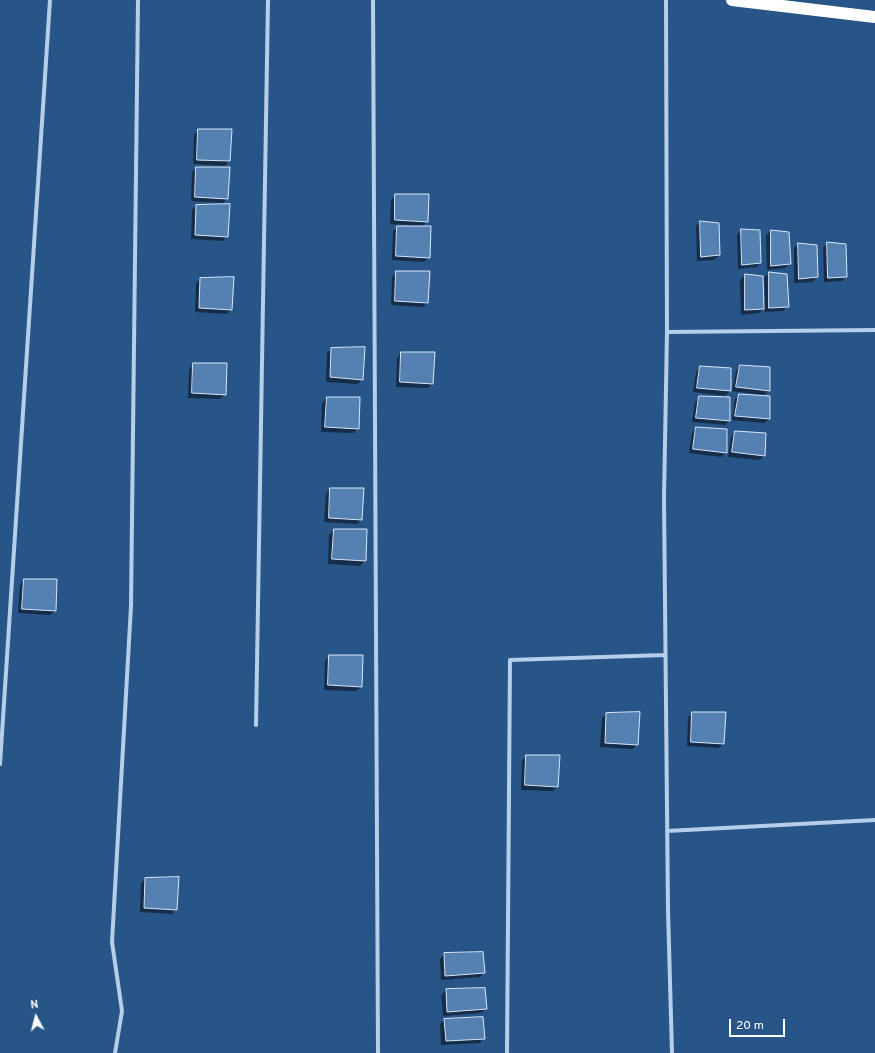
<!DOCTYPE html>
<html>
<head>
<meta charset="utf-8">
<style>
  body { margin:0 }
  #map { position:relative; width:875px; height:1053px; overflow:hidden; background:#285588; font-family:Overpass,sans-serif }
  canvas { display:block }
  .north { position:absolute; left:16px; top:997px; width:40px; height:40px; -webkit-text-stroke:3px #285588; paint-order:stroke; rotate:353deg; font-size:11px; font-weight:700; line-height:16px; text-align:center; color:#fff }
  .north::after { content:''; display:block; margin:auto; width:14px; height:18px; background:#fff; clip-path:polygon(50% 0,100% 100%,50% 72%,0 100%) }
  .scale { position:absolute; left:729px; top:1019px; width:56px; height:18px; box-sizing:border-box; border:2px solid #fff; border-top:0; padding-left:5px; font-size:12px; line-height:14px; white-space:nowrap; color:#fff; -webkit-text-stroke:3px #285588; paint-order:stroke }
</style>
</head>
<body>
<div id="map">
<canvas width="875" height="1053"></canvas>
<div class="north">N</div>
<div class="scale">20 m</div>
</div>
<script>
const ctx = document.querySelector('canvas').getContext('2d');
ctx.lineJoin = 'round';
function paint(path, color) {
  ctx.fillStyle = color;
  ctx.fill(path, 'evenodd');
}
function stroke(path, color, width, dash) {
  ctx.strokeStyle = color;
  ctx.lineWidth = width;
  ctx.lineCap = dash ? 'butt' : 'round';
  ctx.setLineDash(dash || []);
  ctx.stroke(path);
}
const shadow = new Path2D(`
  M198 130H231L229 161 225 166 193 164 194 135Z
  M196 168 227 198 223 203 191 201 192 172Z
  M396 195 427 221 422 227 429 257 424 262 392 260 393 231 398 227H409V225L390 224 391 200Z
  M196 206 227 236 223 241 191 239 192 210Z
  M700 222 719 255 714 260 697 261 696 226Z
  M742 230 760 263 756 267 738 269 737 234Z
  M771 231 788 233 790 264 785 268 767 270 766 235Z
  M827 243 846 276 842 281 824 282 823 248Z
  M798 244 817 277 812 282 794 283V248Z
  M396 272 427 303 423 307 391 305 392 277Z
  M769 273 786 275 788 306 783 311 765 312V307L759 313 741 315 740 280 745 275 762 277 763 303H765L764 278Z
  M200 279 231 309 227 314 195 312 196 283Z
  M331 349 362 379 358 384 326 382 327 353Z
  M401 353 432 384 428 388 396 387 397 358Z
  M194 364 225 395 220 399 188 398 189 369Z
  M740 366 769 390 763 396 769 419 764 423 732 420 735 399 740 395 763 396V395L732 391 736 371Z
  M701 367 730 369V391L725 396 693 392 696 372Z
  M700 397 729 421 725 425 692 422 695 402Z
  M327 398 358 429 353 433 321 432 322 403Z
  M696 428 726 452 721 457 689 453 692 433Z
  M735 432 765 434 764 456 760 460 728 457 731 437Z
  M330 489 361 520 357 524 324 522 326 494Z
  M334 530H366L365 561 360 566 328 564 329 535Z
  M24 580 55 611 50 615 18 613 20 585Z
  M330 656 361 687 356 691 324 690 325 661Z
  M692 713 723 744 719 748 687 746 688 718Z
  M606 714 637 744 633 749 600 747 602 718Z
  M526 756 557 787 553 791 521 790 522 761Z
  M145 879 176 909 172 914 140 912 141 883Z
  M444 954 484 973 480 977 441 980 440 959Z
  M484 989 486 1009 481 1013 443 1016 441 995 446 990Z
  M444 1020 484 1038 480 1043 441 1045 440 1024Z`);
const building = new Path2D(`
  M198 129H232L230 161 197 160Z
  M196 167H230L228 199 195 197Z
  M395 194H429L428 222 395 220Z
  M230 204 228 237 195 235 196 205Z
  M700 221 719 223 720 255 701 257Z
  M397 226H431L430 258 396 256Z
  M741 229 760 230 761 263 742 265Z
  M771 230 789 232 791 264 771 266Z
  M827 242 846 244 847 277 828 278Z
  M798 243 817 245 818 277 799 279Z
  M396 271H430L428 303 395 301Z
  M769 272 787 274 789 307 769 308Z
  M745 274 763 276 764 309 745 310Z
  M234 277 232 310 199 308 200 278Z
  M365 347 363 380 330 377 331 348Z
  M401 352H435L433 384 400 382Z
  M193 363H227L226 395 192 393Z
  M740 365 770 367V391L736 387Z
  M700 366 731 368V391L697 388Z
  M739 394 770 396V419L735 416Z
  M699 396 730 397V421L696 418Z
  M327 397H360L359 429 325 427Z
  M696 427 727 429V453L693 449Z
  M735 431 766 433 765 456 732 452Z
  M330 488H364L362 520 329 518Z
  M334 529H367L366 561 332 559Z
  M24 579H57L56 611 22 609Z
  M329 655H363L362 687 328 685Z
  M640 712 638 745 605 743 606 713Z
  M692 712H726L724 744 691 742Z
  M526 755H560L558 787 525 785Z
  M179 877 177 910 144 908 145 878Z
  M483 952 485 973 445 976 444 953Z
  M485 988 487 1009 447 1012 446 989Z
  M483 1017 485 1039 446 1041 444 1019Z`);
const street = new Path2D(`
  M373 0 378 1053
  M666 0 667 332 664 498 668 910 672 1053
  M667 332 875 330
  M256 725 268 0
  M0 764 50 0
  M667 831 875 820
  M115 1053 122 1011 112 942 131 606 138 0
  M507 1053 510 660 665 655`);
const highway = new Path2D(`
  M732 0 875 17`);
paint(shadow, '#0007');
paint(building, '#5581b2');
stroke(building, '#d9e7f7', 1);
stroke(street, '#b5cee9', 4);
stroke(highway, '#fff', 12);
</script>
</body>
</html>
